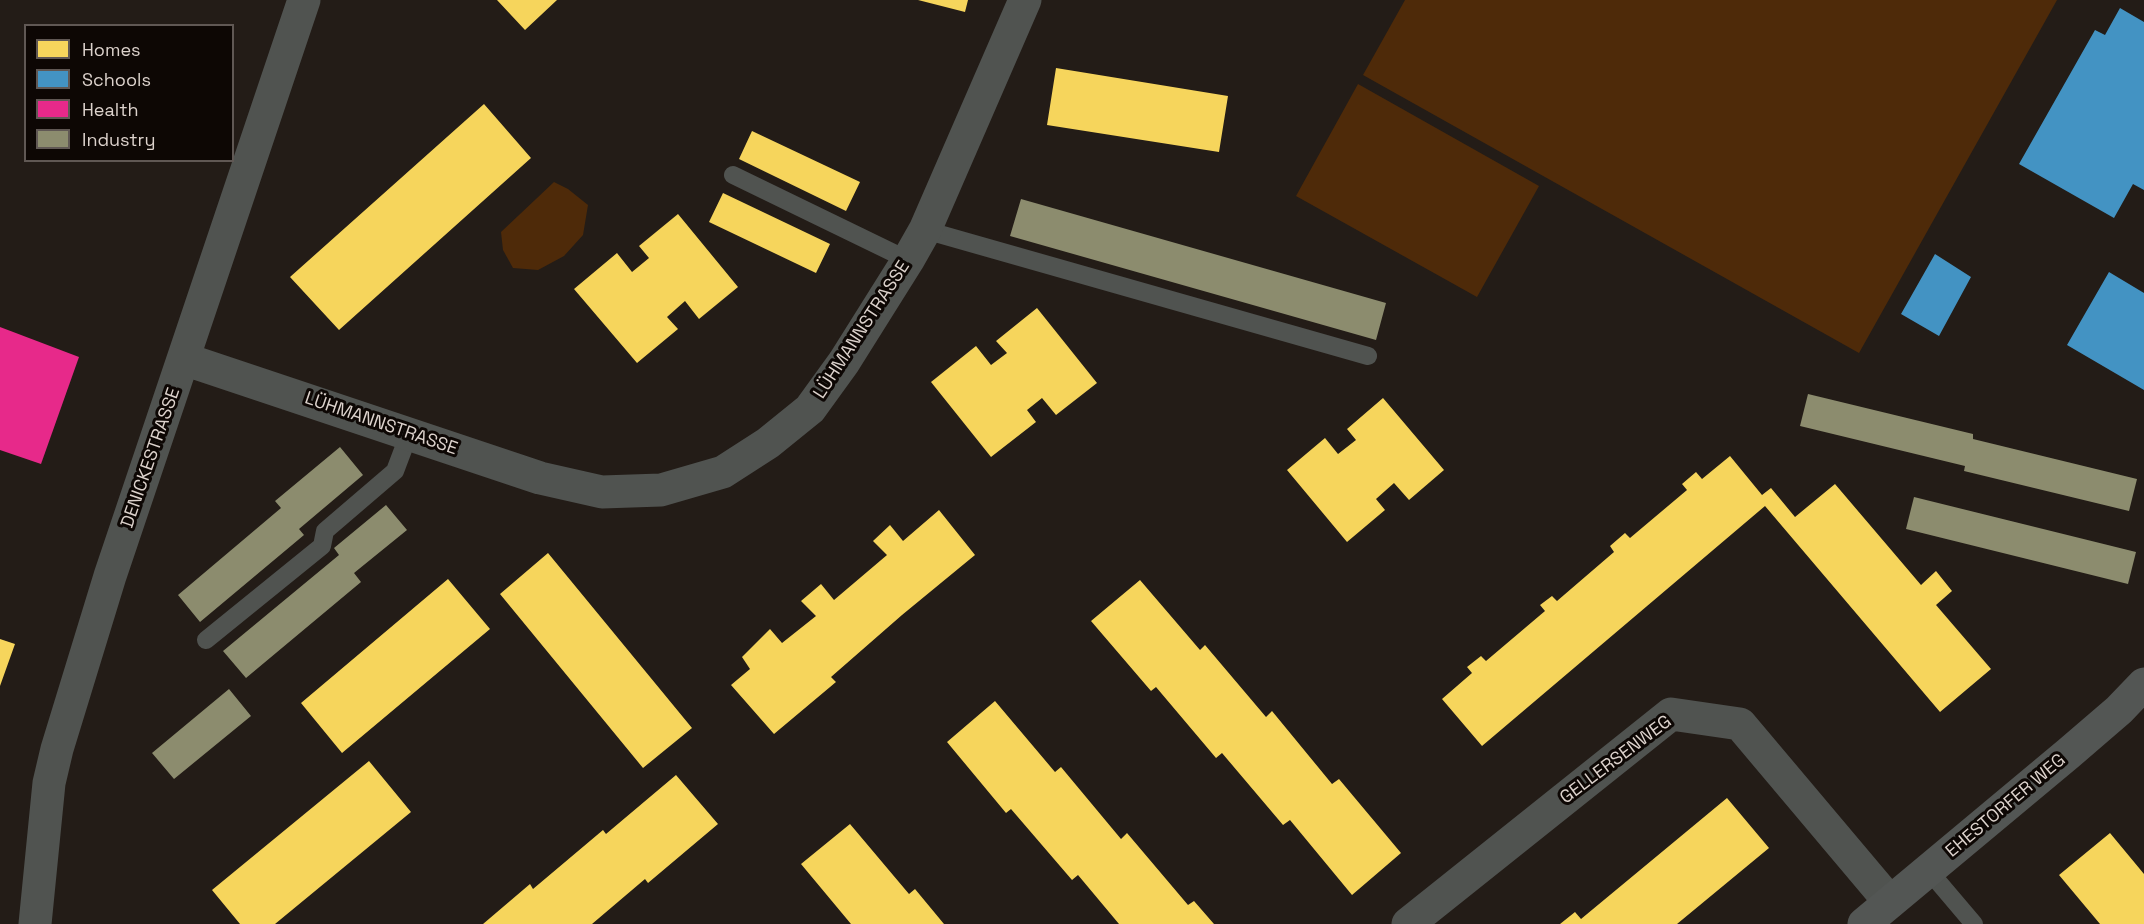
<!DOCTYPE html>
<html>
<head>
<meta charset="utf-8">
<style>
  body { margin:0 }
  #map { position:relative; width:2144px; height:924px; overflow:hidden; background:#231c17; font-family:"Space Grotesk",sans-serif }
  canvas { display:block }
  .legend { position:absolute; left:24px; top:24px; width:210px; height:138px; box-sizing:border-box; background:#0d0704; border:2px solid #605854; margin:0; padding:8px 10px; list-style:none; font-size:18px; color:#dcd2cc }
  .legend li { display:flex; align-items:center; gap:12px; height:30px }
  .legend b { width:30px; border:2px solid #605854 }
</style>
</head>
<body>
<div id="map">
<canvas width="2144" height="924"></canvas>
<ul class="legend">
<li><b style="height:16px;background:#f6d55c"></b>Homes</li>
<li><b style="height:16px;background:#4393c3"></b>Schools</li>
<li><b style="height:16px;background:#e7298a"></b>Health</li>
<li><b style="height:16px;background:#8c8c6e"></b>Industry</li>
</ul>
</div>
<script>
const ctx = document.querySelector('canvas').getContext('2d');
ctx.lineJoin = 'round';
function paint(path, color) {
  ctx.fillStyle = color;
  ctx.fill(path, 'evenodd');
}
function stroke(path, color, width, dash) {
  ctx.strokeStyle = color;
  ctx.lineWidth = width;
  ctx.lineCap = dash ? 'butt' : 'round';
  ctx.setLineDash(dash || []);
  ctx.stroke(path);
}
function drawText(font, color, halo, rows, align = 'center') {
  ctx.font = font + ' "Space Grotesk",sans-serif';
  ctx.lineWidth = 6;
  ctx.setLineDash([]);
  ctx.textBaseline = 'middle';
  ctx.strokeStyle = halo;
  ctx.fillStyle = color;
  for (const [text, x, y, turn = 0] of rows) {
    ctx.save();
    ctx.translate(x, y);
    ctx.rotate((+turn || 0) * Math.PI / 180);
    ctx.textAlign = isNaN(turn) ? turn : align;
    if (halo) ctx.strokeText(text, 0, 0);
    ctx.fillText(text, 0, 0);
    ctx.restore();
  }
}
const green = new Path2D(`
  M1405 0H2057L1859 353 1363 75Z
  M1358 84 1539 186 1477 297 1296 196Z
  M554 182 568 189 588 205 583 235 564 256 538 270 513 268 503 250 501 232Z`);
const homes = new Path2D(`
  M497 0H557L525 30Z
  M918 0H968L965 12Z
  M1056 68 1228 96 1219 152 1047 125Z
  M484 104 531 158 339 330 290 277Z
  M752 131 860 182 846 211 739 159Z
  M723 193 830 244 816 273 709 222Z
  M678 214 738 287 699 319 685 301 667 317 678 329 637 363 574 289 617 253 632 272 649 258 639 246Z
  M1037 308 1097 383 1056 415 1042 398 1027 410 1036 422 991 457 931 382 976 346 991 365 1007 353 996 341Z
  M1383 398 1444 470 1409 500 1394 483 1376 499 1385 510 1347 542 1287 470 1325 438 1338 454 1356 440 1347 429Z
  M1730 456 1762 495 1771 488 1795 517 1835 484 1921 585 1936 571 1952 591 1936 605 1991 669 1940 712 1765 506 1482 746 1442 699 1472 673 1467 667 1481 656 1486 661 1545 611 1540 605 1552 596 1557 601 1614 552 1610 546 1625 533 1630 538 1687 490 1682 484 1696 472 1702 479Z
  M939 510 975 555 902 615 831 677 836 682 774 734 731 685 750 669 742 657 770 629 782 643 816 616 801 601 821 584 834 600 887 555 873 541 890 525 903 541Z
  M548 553 692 728 643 768 500 594Z
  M448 579 490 629 342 753 301 703Z
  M1140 580 1200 650 1205 645 1266 717 1272 711 1332 784 1339 779 1401 853 1352 895 1290 820 1283 825 1222 753 1216 758 1156 687 1151 691 1091 621Z
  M0 639 15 644 0 686Z
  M995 701 1055 772 1061 767 1121 839 1127 833 1188 905 1194 901 1214 924H1119L1078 875 1072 880 1011 809 1006 813 947 742Z
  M369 761 411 812 275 924H240L212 890Z
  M676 775 718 824 648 883 645 879 592 924H483L530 884 533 889 603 830 606 834Z
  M1727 798 1769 848 1677 924H1560L1575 912 1581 919Z
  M850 824 909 894 915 889 944 924H851L801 864Z
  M2110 833 2144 874V924H2100L2059 875Z`);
const schools = new Path2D(`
  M2120 8 2144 22V190L2133 184 2114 218 2019 164 2095 30 2105 35Z
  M1935 254 1971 277 1939 336 1901 314Z
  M2109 272 2144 293V390L2067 345Z`);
const health = new Path2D(`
  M0 327 79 357 41 464 0 450Z`);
const industry = new Path2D(`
  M1021 199 1386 303 1376 340 1010 236Z
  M1808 394 1973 434V439L2137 479 2129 511 1964 471 1965 466 1800 426Z
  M340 447 363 475 299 529 304 535 200 622 178 595 281 508 275 501Z
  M1914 497 2136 552 2128 584 1906 529Z
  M386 505 407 530 354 573 361 582 246 678 223 651 339 555 334 548Z
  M229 689 251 716 174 779 152 753Z`);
const lane = new Path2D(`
  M733 175 908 260
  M925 230 1368 356
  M206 640 322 546 325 531 395 471 409 434
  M1929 871 1974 924`);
const street = new Path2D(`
  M184 359 540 478 602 492 661 490 723 472 768 443 810 409 844 362 908 260 925 230 1025 0
  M35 924 49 783 57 749 110 576 304 0
  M1408 924 1671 714 1740 724 1890 902`);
const secondary = new Path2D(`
  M1864 924 2069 753 2119 710 2144 684`);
const streetNames = [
  ["LÜHMANNSTRASSE",862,330,-57],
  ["LÜHMANNSTRASSE",381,424,19],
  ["DENICKESTRASSE",151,458,-71],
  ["GELLERSENWEG",1616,760,-37],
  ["EHESTORFER WEG",2006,806,-40]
];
paint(green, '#4e2a09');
paint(homes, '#f6d55c');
paint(schools, '#4393c3');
paint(health, '#e7298a');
paint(industry, '#8c8c6e');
stroke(lane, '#505350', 18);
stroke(street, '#505350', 33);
stroke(secondary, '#535654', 33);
drawText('18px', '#dcd2cc', '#0d0704', streetNames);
</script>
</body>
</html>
